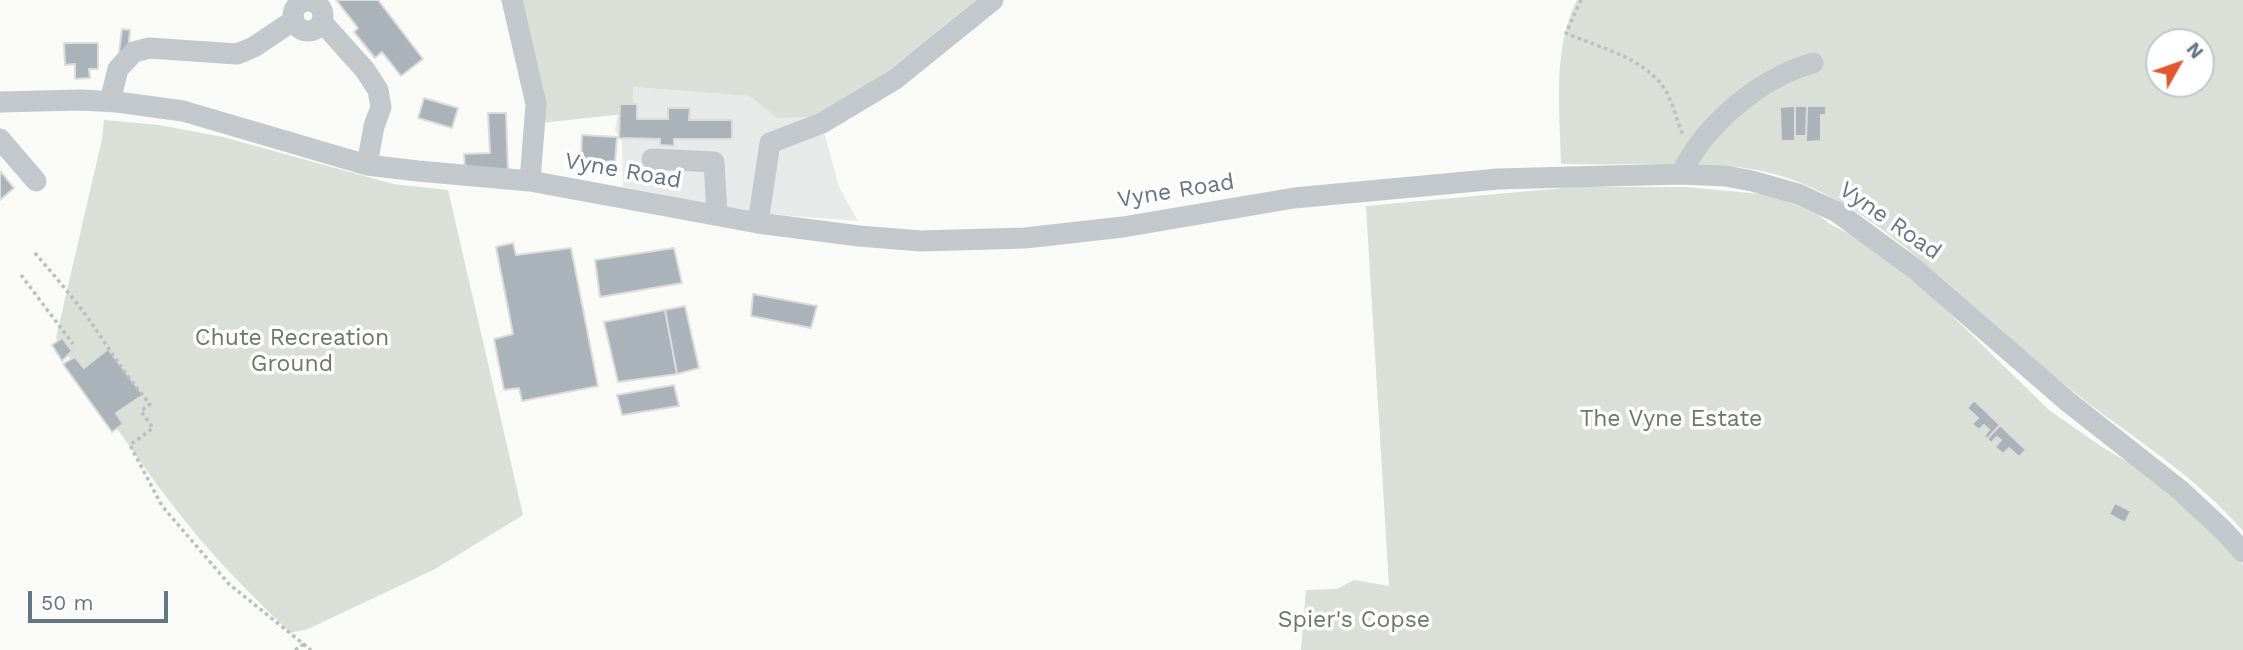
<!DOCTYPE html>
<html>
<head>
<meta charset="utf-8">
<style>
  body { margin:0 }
  #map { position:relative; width:2243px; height:650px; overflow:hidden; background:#fafaf8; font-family:"Work Sans",sans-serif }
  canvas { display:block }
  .north { position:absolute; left:2145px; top:28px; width:70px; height:70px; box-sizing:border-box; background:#fff; border:2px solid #c1c8cd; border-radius:50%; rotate:50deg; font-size:19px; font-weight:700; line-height:28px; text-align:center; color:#657683 }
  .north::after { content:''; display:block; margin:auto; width:24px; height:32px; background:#e4572e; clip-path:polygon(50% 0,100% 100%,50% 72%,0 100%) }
  .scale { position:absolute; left:28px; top:591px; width:140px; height:32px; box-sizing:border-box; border:4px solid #657683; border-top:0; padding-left:9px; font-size:21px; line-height:24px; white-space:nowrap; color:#657683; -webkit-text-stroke:5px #fff; paint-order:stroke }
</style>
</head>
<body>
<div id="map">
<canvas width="2243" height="650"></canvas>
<div class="north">N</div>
<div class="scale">50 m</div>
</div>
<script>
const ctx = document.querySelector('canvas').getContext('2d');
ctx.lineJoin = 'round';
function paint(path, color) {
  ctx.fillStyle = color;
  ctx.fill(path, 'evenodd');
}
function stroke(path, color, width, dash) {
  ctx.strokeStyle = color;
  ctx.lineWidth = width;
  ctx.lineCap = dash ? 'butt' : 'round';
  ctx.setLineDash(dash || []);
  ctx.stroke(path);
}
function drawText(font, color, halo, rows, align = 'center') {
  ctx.font = font + ' "Work Sans",sans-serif';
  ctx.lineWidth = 7;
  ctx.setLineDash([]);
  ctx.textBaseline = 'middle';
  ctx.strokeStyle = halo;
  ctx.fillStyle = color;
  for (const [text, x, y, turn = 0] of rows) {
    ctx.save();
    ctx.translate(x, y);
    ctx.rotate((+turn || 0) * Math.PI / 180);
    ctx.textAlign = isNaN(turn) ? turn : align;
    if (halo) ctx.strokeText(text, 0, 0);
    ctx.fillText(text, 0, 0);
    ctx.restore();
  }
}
const built = new Path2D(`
  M632 87 751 96 777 118 820 117 839 187 858 221 755 213 623 187 622 143 615 130 618 114 633 112Z`);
const green = new Path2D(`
  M518 0H976L884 74 820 117 777 118 750 96 633 87V113L541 123Z
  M1577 0H2243V531C2194 474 2130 436 2071 390 2027 354 1986 316 1943 279 1893 236 1842 194 1778 175 1730 161 1679 164 1630 164 1607 165 1584 164 1561 164 1560 110 1552 49 1577 0ZM2159 42H2201V84H2159Z
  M104 120 159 125 223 137 393 184 448 190 523 515 435 569 308 629 290 633C259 602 227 571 198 537 146 474 101 405 56 338L102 139Z
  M1574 187H1686L1761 194 1780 198 1818 215 1830 224 1868 244 1937 301 2049 410 2102 447 2136 467 2219 536 2243 565V650H1301L1306 590 1337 589 1354 580 1389 586 1366 206Z`);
const building = new Path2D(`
  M336 0H378L423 59 401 76 382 52 375 58 354 32 358 28Z
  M122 29 130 30 128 53 119 52Z
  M64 43H98V69H89L90 78 75 79V64L65 65Z
  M424 98 458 108 452 128 418 118Z
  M620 104H637V119H668V108H690L689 120H732V139H674V146L660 145V139L619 138Z
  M1795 106V141H1781L1780 107Z
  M1795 106H1807L1806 136H1795Z
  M1807 106H1826V115H1821V141L1806 142Z
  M488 113H506L508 169 465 171 464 154 490 153Z
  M582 135 617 137 615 162 581 160Z
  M0 171 14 188 0 200Z
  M513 243 516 255 571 248 598 386 522 401 519 388 504 390 494 339 513 334 496 247Z
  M674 248 682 283 600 297 595 260Z
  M753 294 817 306 811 328 751 316Z
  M685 306 699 368 677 374 665 310Z
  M665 310 677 374 618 382 604 322Z
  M62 338 72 351 62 361 52 345Z
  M108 349 143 395 116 413 123 424 112 432 63 364 75 357 84 368Z
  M674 385 679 406 622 415 617 395Z
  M1974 400 2000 425 1987 439 1984 436 1989 430 1984 425 1979 430 1972 424 1978 418 1967 408Z
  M2000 425 2026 450 2019 457 2009 448 2003 454 1995 447 2001 440 1997 437 1991 443 1987 439Z
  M2115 503 2131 511 2125 523 2109 514Z`);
const path = new Path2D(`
  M1581 0 1566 33C1597 47 1639 56 1661 84 1672 98 1676 119 1683 135
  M35 253C57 279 80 305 99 334 115 358 131 382 150 404L141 411 153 428 130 445 162 506 229 584 311 650
  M21 275 73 344
  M295 650 304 644`);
const minor = new Path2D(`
  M512 0 536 104 530 181
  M293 16a15 15 0 1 1 30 0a15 15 0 1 1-30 0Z
  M322 22 365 70 378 90 381 107 374 126 367 165
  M110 101 118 69 134 52 149 48 237 54 254 47 294 20
  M0 102 81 100 117 102 183 111 367 165 418 171 530 181 758 223 859 236 921 241 1025 238 1123 227 1294 198 1498 179 1681 174 1726 176 1752 181 1798 194 1837 212 1915 269 2067 401 2180 490 2224 531 2243 552
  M0 139 36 181
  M652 159 714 162 717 214
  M1681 174C1705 124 1760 78 1813 63
  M758 223 770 143 822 123 894 80 993 0`);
const streetNames = [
  ["Vyne Road",623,171,10],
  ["Vyne Road",1176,191,-9],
  ["Vyne Road",1890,221,35]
];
const parkNames = [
  ["Chute Recreation",292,338],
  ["Ground",292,364],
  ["The Vyne Estate",1671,419],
  ["Spier's Copse",1354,620]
];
paint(built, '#e8e9e9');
paint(green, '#dadfd7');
paint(building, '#aab3b9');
stroke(building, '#dcdcda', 2);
stroke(path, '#bbbfc2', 3.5, [3.5, 3.5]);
stroke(minor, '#c3c8cc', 21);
drawText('23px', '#657683', '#fff', streetNames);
drawText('23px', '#687a64', '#fff', parkNames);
</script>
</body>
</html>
